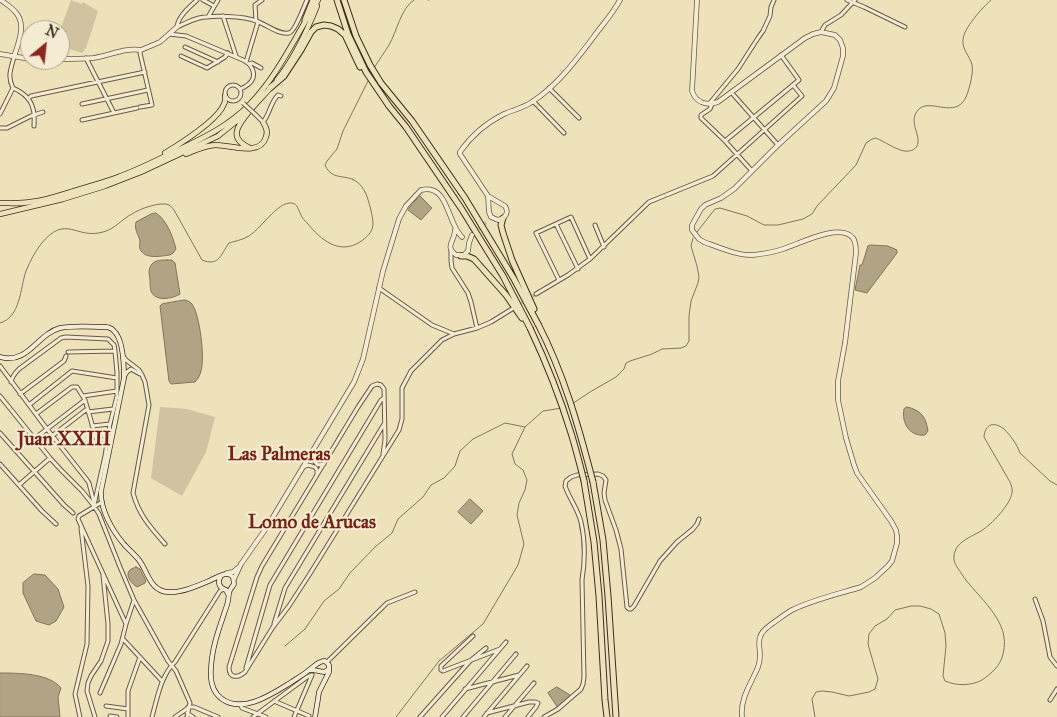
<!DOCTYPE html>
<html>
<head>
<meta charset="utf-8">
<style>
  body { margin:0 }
  #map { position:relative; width:1057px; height:717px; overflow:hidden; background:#eee2ba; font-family:"IM FELL Great Primer",serif }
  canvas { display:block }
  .north { position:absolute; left:20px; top:20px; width:50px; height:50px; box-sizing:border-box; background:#f4ecd2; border:1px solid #aaa08a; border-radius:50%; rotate:28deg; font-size:14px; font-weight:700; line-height:20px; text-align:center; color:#3b2d1e }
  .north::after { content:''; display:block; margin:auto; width:18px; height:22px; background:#8f2418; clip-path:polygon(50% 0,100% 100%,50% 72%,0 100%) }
</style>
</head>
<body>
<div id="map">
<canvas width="1057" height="717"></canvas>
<div class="north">N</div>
</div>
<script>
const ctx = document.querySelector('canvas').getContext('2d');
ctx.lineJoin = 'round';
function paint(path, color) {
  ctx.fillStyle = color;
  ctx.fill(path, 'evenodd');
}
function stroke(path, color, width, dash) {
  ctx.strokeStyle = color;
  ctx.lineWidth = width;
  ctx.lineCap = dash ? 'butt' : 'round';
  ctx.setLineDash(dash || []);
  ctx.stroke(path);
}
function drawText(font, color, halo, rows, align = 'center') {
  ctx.font = font + ' "IM FELL Great Primer",serif';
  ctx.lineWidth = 4.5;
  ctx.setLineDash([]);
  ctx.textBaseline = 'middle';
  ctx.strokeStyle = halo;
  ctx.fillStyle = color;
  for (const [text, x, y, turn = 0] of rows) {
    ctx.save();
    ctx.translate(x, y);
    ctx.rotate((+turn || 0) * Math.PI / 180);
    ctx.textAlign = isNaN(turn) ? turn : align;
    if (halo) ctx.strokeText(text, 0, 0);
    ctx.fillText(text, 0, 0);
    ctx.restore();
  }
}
const green = new Path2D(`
  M71 0 82 4 83 2 98 11 86 48 82 53 60 46V30Z
  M160 407 187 409 215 417 206 452 182 496 151 478Z`);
const water = new Path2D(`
  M420 196 432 208 421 220 408 210Z
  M156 213C167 220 173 237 176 249L173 253 170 255C161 256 145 260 140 249 139 247 140 244 140 241 138 233 134 230 136 222L151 214Z
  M871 245 888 246 897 250V253L867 293 855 290 860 265H862L868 246Z
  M167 260H172L175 263 180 294C172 299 155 302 151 291 150 288 150 283 150 279 149 274 148 268 152 264 155 260 162 260 167 260Z
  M185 300C188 301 189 301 192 304 200 315 205 358 201 371 200 375 198 379 195 382L171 384 169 381 160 306 162 304Z
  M907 407C921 410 926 417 928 431L925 435C910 437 901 423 904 409Z
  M470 499 483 511 471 524 458 512Z
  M136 567 140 569 146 581 145 583 137 587C133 585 125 576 129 571 130 569 134 568 136 567Z
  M34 574 45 575 58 589 64 607 56 621 49 625 36 621 23 593V583Z
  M0 673C18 673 49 673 61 688L58 697 60 717H0Z
  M557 687 570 695V697L558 708 548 693Z`);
const stream = new Path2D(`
  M428 0H429
  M374 68C379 60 384 53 389 45 397 31 401 8 414 0
  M697 232 715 209 720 208 747 216 764 225H778L803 219 812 214 817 206 856 165 866 143 872 139 876 138C885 142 895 149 904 151 911 152 918 149 918 142 919 132 908 120 919 109 930 99 951 116 963 102 968 97 974 72 972 65 970 56 962 50 963 40 963 29 982 8 991 0
  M0 323C21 317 20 288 26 271 30 261 35 252 41 244 66 213 76 240 103 232 115 229 122 219 132 214 139 209 161 201 169 205 171 206 172 208 174 210L202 260C219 267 221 254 229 243 235 241 242 240 247 237 260 231 277 201 292 203 298 204 298 210 301 215 302 218 305 221 308 224 321 240 339 255 360 242 366 238 373 232 373 224 373 217 369 201 366 194 354 167 334 186 325 165L327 161 337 149 343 131 369 79
  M572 404 590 392 616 377 624 369 626 363 630 361 652 354 662 349 681 348 686 346 689 341V316L691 301 698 283 699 277 697 266 691 246 693 238
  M285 646 305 629 324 601 339 589 350 573 375 547 392 533 398 519 423 497 431 485 444 478 455 466 460 451 473 439 505 423 525 427
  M396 717 439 661 483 624 518 565 524 544 517 515 519 503 525 490 527 480 523 470 515 464 512 454 525 427 543 411 562 408
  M815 717 812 699 816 692 822 691 832 692 849 696 869 692 875 689 878 679 868 644 869 634 875 626 887 619 895 610 911 606H920L931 609 939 614 945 633 946 646 943 676 945 681C957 686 971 686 982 680 991 674 1001 665 1003 654 1012 620 977 598 961 573 957 567 953 562 954 556 955 542 971 537 981 531 992 524 1010 505 1012 493 1013 489 1011 485 1010 482L984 437C985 424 994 421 1004 429 1010 435 1017 444 1020 453L1050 481 1057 485`);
const minorTunnel = new Path2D(`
  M517 306 536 294`);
const tertiaryTunnel = new Path2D(`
  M474 233 488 221`);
const minor = new Path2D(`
  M203 0 214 6
  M847 0 864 7 905 27
  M223 16 236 56
  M208 17 218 0
  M256 21 255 5 262 0
  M177 27C184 24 191 20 199 18 212 15 244 16 256 21 266 24 278 35 289 33 295 32 304 6 307 0
  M177 27C178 16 190 7 197 0
  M821 32 825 25 841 15 855 0
  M169 34 186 36 243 60 249 64 252 63 261 68
  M185 47 218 62
  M181 56 207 68 225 57 228 53
  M86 58 114 113
  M246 62 258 22
  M225 93a8 8 0 1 1 16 0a8 8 0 1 1-16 0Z
  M13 88C22 92 31 99 33 109 35 114 34 121 34 126
  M549 88 579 118
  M240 89C253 84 258 75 249 64
  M731 92 778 145
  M28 99 31 96 145 72
  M533 101 564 133
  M82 104 148 90
  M709 104 738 69 758 38 763 31 770 16 771 7 774 0
  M712 104 710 109 701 115V118L725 141 752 171
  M140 107 152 105 140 53 141 50
  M0 114 13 88C7 76 11 69 14 57
  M255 114 263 122C270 114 270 103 278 95L281 96
  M82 120 137 108
  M0 128H7L31 116 43 112
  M725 141 799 80 781 55
  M556 224 578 269
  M595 225 604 247
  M451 250V260L452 268 468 293 471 302 477 328
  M559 280 536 233 571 217 590 259
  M379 288 432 325 454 334
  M536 294 568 275 590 259 649 202 713 176 802 96 793 85
  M68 352 115 351
  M123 356 126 360 139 370 142 375 145 382 149 405 133 493C139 515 150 527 165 544
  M0 366 47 429 87 480 89 483 94 503
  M124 377 127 372 131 369 140 374
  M11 382C12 377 15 373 19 369L61 338 66 337 108 339 114 345 115 351 117 373V396L110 424 105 456 94 505
  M20 394 64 361 66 356
  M0 396 50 458 61 470 82 491 94 506 99 514 120 567 134 600 168 661 176 671 190 703 187 717
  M83 396 117 391
  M29 405 72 371 117 378
  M88 412 113 409
  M36 414 72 387H77L85 400 96 438 107 441
  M92 426 110 424
  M0 433 64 505 73 513
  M52 436 87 409
  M34 439 85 400
  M313 452C313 458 313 461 318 465L324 464
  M383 454 385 440 384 389 381 385 377 384 372 386 358 407 262 566 257 577 229 667C229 679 238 678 245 672L273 627 289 606 311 572 399 430 402 419V388L411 371 442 340 454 334 477 328 491 322 512 309
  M0 464 42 511 56 524
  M303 467 308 465 315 467 317 470V475
  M19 485 50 458
  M102 502 79 516 78 519 126 624
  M1035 599 1043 621 1050 657 1057 666
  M274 624 285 588 384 424
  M473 636 441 666V670L443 671 500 649
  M123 639 162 681
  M327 662 387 603 415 592
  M246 668 270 585 381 400 384 398
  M465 689 519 675
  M100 693 121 644 126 624 134 600
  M1050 700 1057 689
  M274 701 309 716
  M240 704 242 708 266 717
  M106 706 128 709
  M188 707H194L218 717
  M187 713 193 717
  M487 713 529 702H535L538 703 536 707 528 717
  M110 716 117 717
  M80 717 75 694 87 644 88 586 81 528
  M95 717 87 691 88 683 91 676 101 661 108 641V624L103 575
  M128 717V691L140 657
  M152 717C157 699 161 675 175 662L220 591 224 589
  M175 717 188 708
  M253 717 307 677 312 675
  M294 717 312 675
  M420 717 470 661 486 648
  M442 717 506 642
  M463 717 516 654
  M484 717 527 666
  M505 717 534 683
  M544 717 558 709 581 689 583 684 584 677 582 580C585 562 585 540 581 522 578 509 569 498 565 486L566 481 571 477 577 475 598 474 603 476 606 480 604 493 605 500 616 530 621 549 627 607 629 609H631L634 606 660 561 677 542 693 529 697 524 699 519`);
const tertiary = new Path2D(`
  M1 0C6 4 13 8 17 14 26 26 18 44 14 57
  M697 0 692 91C696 103 707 106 718 102L805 38 813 34 821 32 835 35 840 40 843 48V56L834 88 826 101 778 145 734 189 721 198 705 205 701 209 692 225V230L699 239 704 242C718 247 738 256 753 255 763 254 774 252 783 249 799 244 840 222 853 238 856 242 856 248 856 253L845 343 838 381V400L846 438 854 465 857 473 891 521 896 530 897 536V543L892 561 888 566 875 578 861 587C838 594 812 600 792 610 785 614 779 619 773 623 768 627 762 630 760 637 757 646 763 655 758 667 751 684 740 698 742 717
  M0 54 30 59
  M60 59C71 59 82 59 93 58 108 56 126 47 141 50L160 42 177 27
  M488 196 489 212 491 217 498 220C506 218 509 212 505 206L488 196 460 154V152C471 136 486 123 504 114 513 110 523 108 532 102 558 85 577 59 595 35 604 23 613 13 620 0
  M455 230C455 241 444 246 456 255H464L468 251 469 243 472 235
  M227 573 233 572 240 566
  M234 579 241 564 267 527 354 382 363 359 383 271 399 219 406 206 421 190C449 183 447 224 462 237`);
const secondary = new Path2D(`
  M0 357C28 365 37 334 60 328 74 325 93 327 107 327 110 328 112 328 114 331 123 339 124 366 124 378L101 491C100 509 112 530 123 543 128 549 134 554 139 560 148 572 150 591 168 592 181 593 197 586 209 581 214 579 221 574 227 574 230 574 231 575 233 577L234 584C233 586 231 588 230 590 228 594 229 600 227 605 220 626 212 646 211 668 210 680 212 692 222 699 243 714 272 694 290 683 296 679 303 675 309 670 315 666 318 661 325 661L329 665V672L319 692 318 699 315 717
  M221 576C217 582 219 588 226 590L228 594
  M309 670H313L324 672 329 669`);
const primary = new Path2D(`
  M277 80C294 59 307 31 317 6
  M250 148C243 145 235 140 237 131 239 119 264 96 272 86
  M165 153C180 144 218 120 224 104 226 101 225 99 225 96
  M186 154C196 150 206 145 216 145 230 145 260 157 266 137 268 131 266 127 263 122
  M0 203C10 203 20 204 30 202 44 201 57 196 71 192 86 187 102 183 118 177 138 170 157 160 176 151 203 138 229 126 250 104 279 74 296 35 318 0
  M0 214 63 199 105 186 141 172 218 136 249 111`);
const motorway = new Path2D(`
  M337 0 348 34 366 72 389 106 406 127 461 208 503 276 530 328
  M344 0 356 36 370 65 381 83 412 121 465 198 514 279 538 324
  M305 20 313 0
  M270 88 284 76 301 50 311 32 316 27 324 25 331 26 338 29 345 35 360 67
  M503 218 501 225 503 233 512 260 534 309
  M461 256H467L474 259 506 295 522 318
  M584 481 594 542 599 596 605 700 607 717
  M593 482 603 540 608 596 616 717`);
const minorBridge = new Path2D(`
  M243 103 255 114`);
const motorwayBridge = new Path2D(`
  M538 324C564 374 579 428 593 482
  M530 328C546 362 560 397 571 433 576 449 580 465 584 481`);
const neighbourhoodNames = [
  ["Juan XXIII",64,440],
  ["Las Palmeras",279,455],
  ["Lomo de Arucas",312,523]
];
paint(green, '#d0c39f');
paint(water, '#b1a485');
stroke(water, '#82745c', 1);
stroke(stream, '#82745c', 1);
stroke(minorTunnel, '#cabe9b', 3, [3, 1.5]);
stroke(tertiaryTunnel, '#cabe9b', 4, [4, 2]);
stroke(minor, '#685a45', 5);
stroke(tertiary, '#685a45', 5.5);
stroke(secondary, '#3b2d1e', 5.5);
stroke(primary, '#3b2d1e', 6);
stroke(motorway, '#3b2d1e', 7);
stroke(minor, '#f4ecd2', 3);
stroke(tertiary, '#f4ecd2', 4);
stroke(secondary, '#f4ecd2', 4);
stroke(primary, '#eee2ba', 4.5);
stroke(motorway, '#eee2ba', 5);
stroke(minorBridge, '#685a45', 5, []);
stroke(motorwayBridge, '#3b2d1e', 7, []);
stroke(minorBridge, '#f4ecd2', 3);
stroke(motorwayBridge, '#eee2ba', 5);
drawText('bold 19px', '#7a1f14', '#f4ecd2', neighbourhoodNames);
</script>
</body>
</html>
